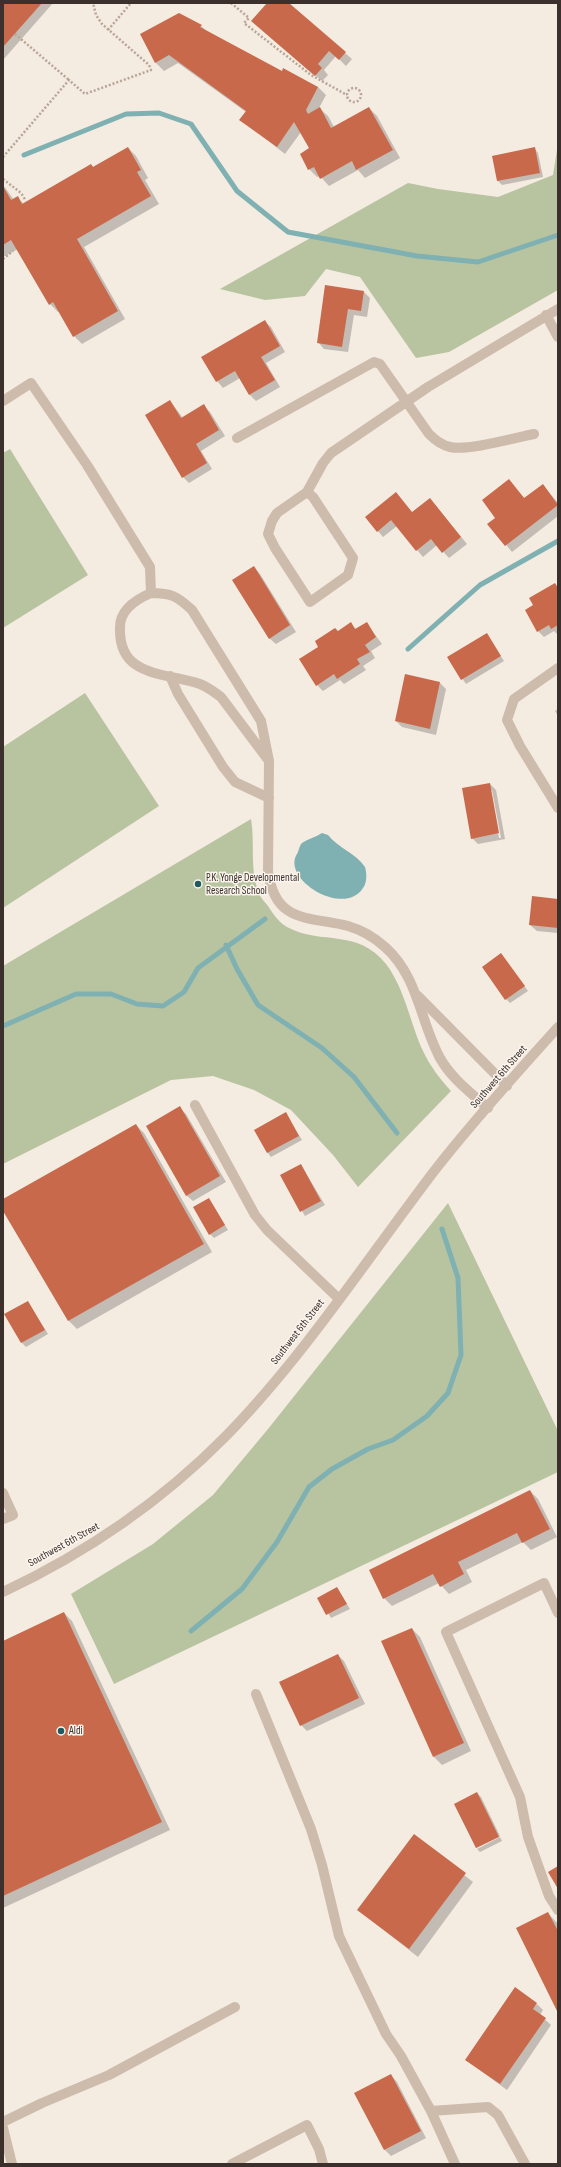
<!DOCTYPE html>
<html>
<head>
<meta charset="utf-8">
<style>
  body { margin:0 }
  #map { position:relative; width:561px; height:2167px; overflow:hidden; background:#f4ebe1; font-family:"Sofia Sans Condensed",sans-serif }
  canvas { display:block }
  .frame { position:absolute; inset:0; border:4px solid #3b302b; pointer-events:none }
</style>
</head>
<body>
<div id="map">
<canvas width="561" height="2167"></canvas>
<div class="frame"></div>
</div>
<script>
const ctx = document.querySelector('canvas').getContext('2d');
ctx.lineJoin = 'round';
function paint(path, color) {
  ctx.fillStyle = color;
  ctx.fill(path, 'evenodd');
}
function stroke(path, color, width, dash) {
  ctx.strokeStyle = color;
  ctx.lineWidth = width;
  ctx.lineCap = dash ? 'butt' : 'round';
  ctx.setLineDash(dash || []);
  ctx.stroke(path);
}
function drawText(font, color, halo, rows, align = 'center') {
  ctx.font = font + ' "Sofia Sans Condensed",sans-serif';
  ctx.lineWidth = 3;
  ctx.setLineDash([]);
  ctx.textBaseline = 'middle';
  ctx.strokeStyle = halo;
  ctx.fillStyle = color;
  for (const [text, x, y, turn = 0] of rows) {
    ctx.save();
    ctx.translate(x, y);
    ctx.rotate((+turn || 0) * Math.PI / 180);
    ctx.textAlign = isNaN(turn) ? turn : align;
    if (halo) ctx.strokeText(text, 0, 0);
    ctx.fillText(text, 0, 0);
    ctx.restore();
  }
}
const green = new Path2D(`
  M558 144V290L449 352 416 358 360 277 326 269 305 296 265 300 220 289 408 183 438 189 498 197 553 175Z
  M10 449 88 575 3 628V453Z
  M85 693 159 806 3 908V747Z
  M251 819C255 842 250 866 257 888 258 895 264 901 268 906 273 914 280 924 289 928 322 945 357 928 386 964 405 989 410 1023 423 1051 430 1066 440 1079 451 1091L358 1187 333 1155 291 1110 254 1090 213 1076 171 1080 3 1164V966Z
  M448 1203 558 1431V1472L114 1684 71 1594 153 1544 213 1495 268 1429Z`);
const water = new Path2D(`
  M322 833 328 835C338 848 356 853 365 867 367 874 367 883 363 888 344 918 281 879 297 854 299 851 299 846 302 843 308 839 316 837 322 833Z`);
const shadow = new Path2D(`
  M3 3H53L3 60Z
  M268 3H287L352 59 346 66 336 56 324 70 328 75 322 81 259 27Z
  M201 26 208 32 282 72 318 87 326 95 319 108 328 116 334 127 369 108 377 116 400 158 365 178 358 170 329 186 320 176 317 177 309 169 310 149 301 132 285 154 241 120 246 112 178 63 164 71 156 63 141 35Z
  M128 148 136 156 148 178 145 180 159 204 84 247 125 319 82 344 74 336 60 311 58 312 50 304 18 249 3 257V185L14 200 18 198 24 204Z
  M534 148 538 153 543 177 502 185 498 181 493 156Z
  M326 286 364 292 370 298 367 317 354 315 348 352 324 349 318 342Z
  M264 321 271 327 285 352 266 363 280 387 256 401 250 395 240 378 223 388 217 381 203 357Z
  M170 401 183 418 204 406 210 412 225 436 201 451 212 469 189 483 183 477Z
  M509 481 525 499 543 485 558 503V516L512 552 489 524 497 518Z
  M436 506 467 544 449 558 437 545 423 557 397 526 383 537 366 517 413 513Z
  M254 567 260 574 296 632 276 644 269 638Z
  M555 584 558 587V635L554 631 544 637 538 631 534 605Z
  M351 624 357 630 367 624 382 644 371 651 375 658 363 666 366 670 344 684 340 680 323 691 317 685 319 647Z
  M486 634 504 661 466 684 448 657Z
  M406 675 440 683 446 689 436 735 402 727 396 721Z
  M558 709V716L555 711Z
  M490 784 496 790 505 839 478 844 472 838ZM490 790H492L501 838H499Z
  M558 900V933L537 931 530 925Z
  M501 954 528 991 510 1003 506 999Z
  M180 1108 186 1114 226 1182 193 1201 186 1195Z
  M286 1114 302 1140 271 1157 267 1152Z
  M136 1125 144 1133 212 1252 77 1329 69 1321 3 1209V1200Z
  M301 1165 325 1205 305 1216 281 1176Z
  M209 1199 228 1230 214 1238 210 1234Z
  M28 1302 48 1334 26 1347 22 1343Z
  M530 1491 538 1499 557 1537 531 1550 523 1542 466 1570 472 1582 449 1594 439 1583 392 1606 384 1598Z
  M337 1588 350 1609 331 1618 319 1598Z
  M64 1613 72 1621 170 1830 3 1908V1642Z
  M412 1629 420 1637 471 1751 442 1765 434 1757Z
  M338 1655 344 1661 365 1704 307 1731 301 1725Z
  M477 1793 481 1797 500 1836 476 1848 455 1804Z
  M414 1836 473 1882 418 1957 358 1910Z
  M500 1837 502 1841 480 1852 477 1849Z
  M548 1913 558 1924V2011Z
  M537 2004 543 2010 540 2015 551 2025 507 2090 466 2060Z
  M391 2075 397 2082 426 2138 391 2156 385 2150 356 2094Z`);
const stream = new Path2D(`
  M24 155 126 114 159 113 191 124 237 191 288 232 417 256 478 262 558 235
  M408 649 480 585 558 541
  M226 945 237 969 258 1005 322 1048 354 1077 397 1133
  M3 1026 76 994H111L137 1004 163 1006 184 992 198 968 265 919
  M191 1631 242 1589 277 1542 309 1487 332 1469 368 1449 393 1440 427 1416 448 1393 461 1355 458 1278 442 1229`);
const building = new Path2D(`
  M3 3H42L3 47Z
  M267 3H289L346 52 339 60 329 51 318 64 322 68 315 76 251 21Z
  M179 13 202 25 200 27 282 71 283 68 318 87 306 110 308 114 320 107 331 128 369 107 393 150 356 170 352 161 320 179 314 167 308 170 300 154 309 148 294 122 277 147 239 120 246 111 169 55 155 63 140 34Z
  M128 147 141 170 137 172 151 196 77 239 118 311 73 337 53 302 49 305 11 240 3 245V186L11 200 18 196 22 204 91 164 93 167Z
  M535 147 540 173 497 181 492 156Z
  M325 285 364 291 361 311 348 309 342 347 317 343Z
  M265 320 280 346 261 357 275 380 249 395 235 371 216 382 201 357Z
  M170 400 181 418 204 404 219 430 196 444 207 463 182 478 145 415Z
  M509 479 524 498 543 484 558 505 505 546 487 524 495 518 482 500Z
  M396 492 412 512 430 498 461 537 442 553 431 539 416 551 391 520 377 532 365 517Z
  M254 566 290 625 269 639 232 580Z
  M555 583 558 588V625L551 629 549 625 537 632 525 610 533 605 529 598Z
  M351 622 355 629 367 622 376 637 365 645 370 652 357 659 360 664 337 679 334 674 316 686 299 659 318 647 315 641 335 628 338 631Z
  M487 633 501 656 461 680 447 657Z
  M405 674 440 682 430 729 395 721Z
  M490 783 499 833 471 839 462 788Z
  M532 896 558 899V928L529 925Z
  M501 953 525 986 505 1000 482 967Z
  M180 1106 220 1176 186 1196 146 1126Z
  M286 1112 299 1136 267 1153 254 1130Z
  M136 1124 204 1244 68 1321 3 1211V1199Z
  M301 1164 321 1201 300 1212 280 1175Z
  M209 1198 225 1225 209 1235 193 1207Z
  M28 1301 45 1330 21 1343 4 1314Z
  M530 1490 550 1529 522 1543 517 1533 458 1562 464 1574 440 1587 433 1574 383 1599 369 1570Z
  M337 1587 347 1604 326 1615 317 1598Z
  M64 1612 162 1822 3 1896V1641Z
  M412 1628 464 1743 433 1757 381 1641Z
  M338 1654 359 1698 300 1726 279 1682Z
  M477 1792 499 1837 476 1848 454 1804Z
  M414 1834 466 1873 409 1949 357 1910Z
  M558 1866V1889L548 1872Z
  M548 1912 558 1931V2013L516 1928Z
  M515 1987 537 2003 533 2009 546 2018 500 2084 465 2060Z
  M391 2074 421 2131 384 2150 354 2093Z`);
const path = new Path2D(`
  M231 3 249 18 244 23 311 75 347 95
  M108 30 131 3
  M15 34 69 80
  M347 95a7 7 0 1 1 14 0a7 7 0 1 1-14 0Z
  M3 157 69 80 85 94 151 70 149 65 102 24 96 15 93 3
  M3 179 21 193 26 201
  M3 259 13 251`);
const minor = new Path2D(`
  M546 315 558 337
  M3 401 31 383 87 465 150 567 151 593C171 593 177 596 192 610L261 721 269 761 268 871C275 924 308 916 348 926 362 930 375 938 385 947 418 976 420 1021 440 1058 451 1078 471 1093 488 1108
  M237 438 374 362 380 364 429 434C435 440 441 445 450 447 468 451 514 438 534 434
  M307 492 313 497 353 558 348 575 310 602 275 548 268 534 272 521 277 513 307 492 323 463 331 453 428 387 558 309
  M151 593C137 599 120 609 120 627 118 678 165 672 200 684 208 687 214 692 221 697L269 761
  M558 668 514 699 507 720 520 746 558 808
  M170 676 178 694 223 767 235 782 269 798
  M418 996 507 1086
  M195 1105 255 1215 267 1230 338 1298
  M3 1493 13 1515 3 1519
  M3 1592C86 1553 162 1501 226 1436 304 1356 367 1259 435 1170 473 1121 516 1074 558 1027
  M558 1613 544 1583 446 1632 520 1797 528 1837 549 1896 558 1910
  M256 1694 311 1829 322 1865 339 1936 386 2034 401 2056 431 2111
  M3 2122 42 2103 109 2075 235 2007
  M3 2128 12 2164
  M232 2164 307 2125 319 2149 323 2164
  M455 2164 431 2111 488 2107 498 2115 525 2164`);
const markers = [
  [198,884,4,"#1f5a5e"],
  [61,1731,4,"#1f5a5e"]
];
const poiNames = [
  ["P.K. Yonge Developmental",206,878],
  ["Research School",206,891],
  ["Aldi",69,1731]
];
const streetNames = [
  ["Southwest 6th Street",499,1077,-49],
  ["Southwest 6th Street",298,1332,-52],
  ["Southwest 6th Street",64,1545,-29]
];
paint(green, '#b8c4a0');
paint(water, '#7fb0b2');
paint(shadow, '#0003');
stroke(stream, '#7fb0b2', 5);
paint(building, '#c8694b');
stroke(path, '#b9a596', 2.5, [2, 2]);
stroke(minor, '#cdbbac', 10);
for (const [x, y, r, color] of markers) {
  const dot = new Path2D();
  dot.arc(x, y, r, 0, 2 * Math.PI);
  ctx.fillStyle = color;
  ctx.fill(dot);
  stroke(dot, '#fbf5ee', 1.5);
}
drawText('11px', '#3b302b', '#fbf5ee', poiNames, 'left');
drawText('11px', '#3b302b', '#fbf5ee', streetNames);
</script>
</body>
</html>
